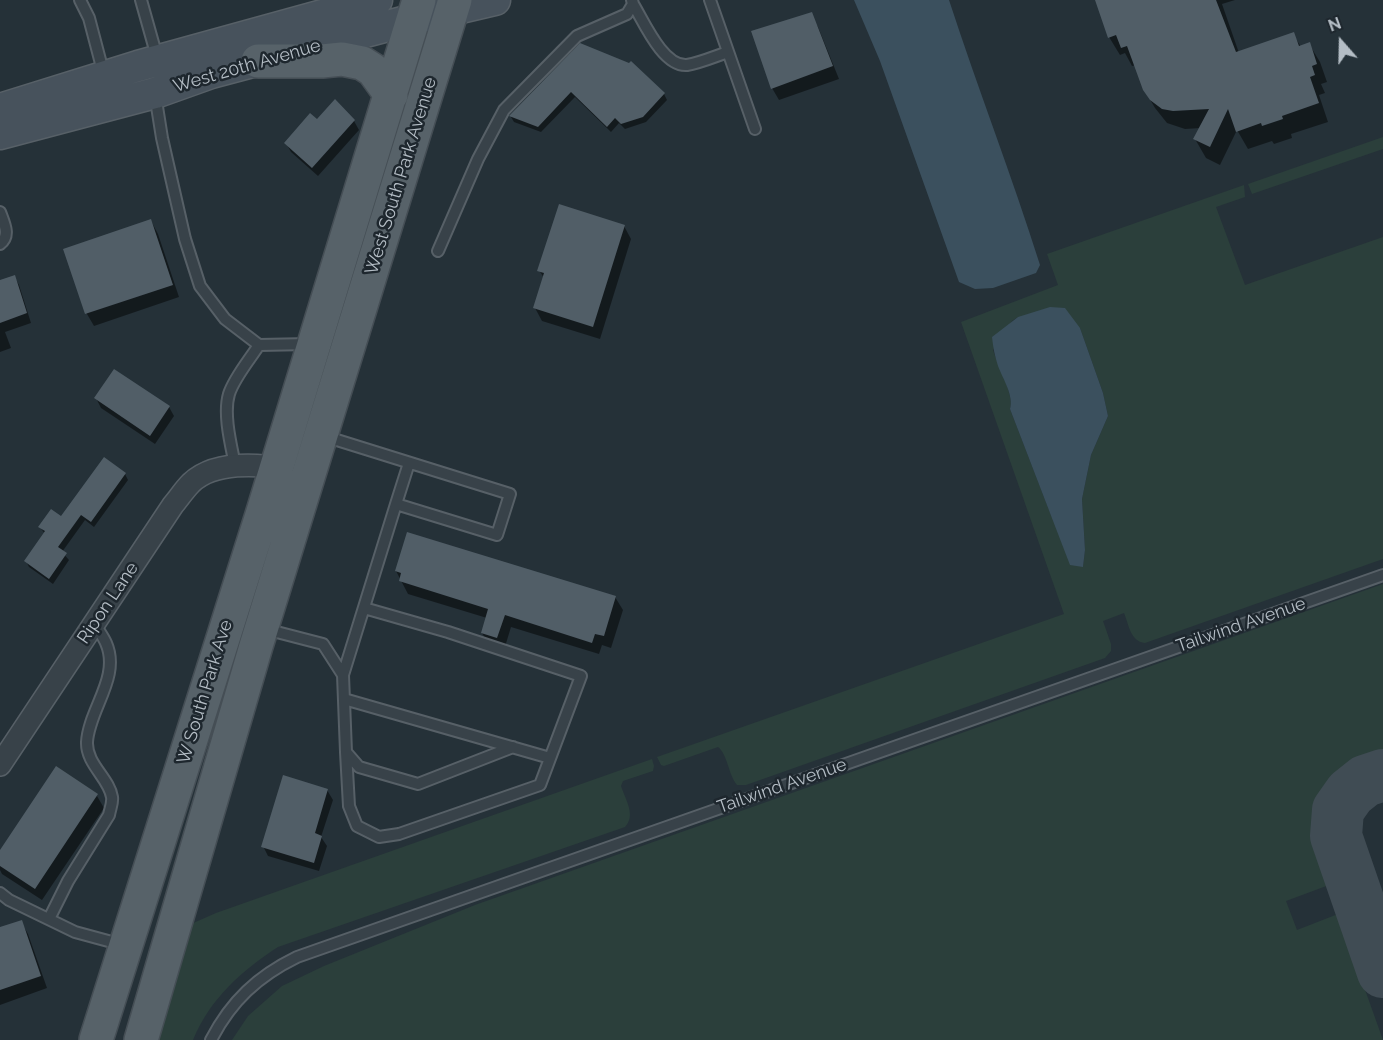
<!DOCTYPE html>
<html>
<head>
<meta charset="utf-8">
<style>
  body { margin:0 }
  #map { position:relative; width:1383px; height:1040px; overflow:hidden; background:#253138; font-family:Raleway,sans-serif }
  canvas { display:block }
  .north { position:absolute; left:1311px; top:12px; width:60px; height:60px; -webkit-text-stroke:4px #1e272e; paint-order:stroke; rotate:340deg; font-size:16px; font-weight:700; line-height:24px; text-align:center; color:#b4bdc5 }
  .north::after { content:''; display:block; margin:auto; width:21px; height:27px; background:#b4bdc5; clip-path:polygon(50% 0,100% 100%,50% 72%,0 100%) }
</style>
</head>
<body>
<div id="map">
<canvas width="1383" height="1040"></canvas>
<div class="north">N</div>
</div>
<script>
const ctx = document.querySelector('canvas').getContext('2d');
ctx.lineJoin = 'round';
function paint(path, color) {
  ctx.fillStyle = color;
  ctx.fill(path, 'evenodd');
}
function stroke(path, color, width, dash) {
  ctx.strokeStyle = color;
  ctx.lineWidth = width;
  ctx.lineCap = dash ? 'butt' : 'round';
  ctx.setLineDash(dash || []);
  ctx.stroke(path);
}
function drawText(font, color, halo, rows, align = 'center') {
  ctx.font = font + ' Raleway,sans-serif';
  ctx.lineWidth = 5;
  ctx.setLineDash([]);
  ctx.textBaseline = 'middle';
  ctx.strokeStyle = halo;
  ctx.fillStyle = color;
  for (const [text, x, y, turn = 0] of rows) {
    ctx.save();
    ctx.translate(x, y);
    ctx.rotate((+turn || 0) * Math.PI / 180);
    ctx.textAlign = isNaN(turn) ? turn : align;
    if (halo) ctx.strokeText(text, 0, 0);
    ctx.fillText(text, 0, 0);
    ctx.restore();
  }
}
const green = new Path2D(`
  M1383 137V149L1252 194 1248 184Z
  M1244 185 1245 197 1216 207 1245 285 1383 237V559L1145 643C1130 641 1129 625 1124 613L1103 621 1111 644V651L1105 658 746 785H737C728 774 728 755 718 747L664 766 661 765 657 757 1064 614 961 322 1058 285 1047 254ZM1018 317 1080 328 1103 393 1108 416 1091 455 1082 499 1085 550 1083 567 1051 515 1010 409C1015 396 997 364 993 350L1012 321Z
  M1383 584V752C1348 764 1324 775 1315 814 1313 823 1311 837 1313 846 1316 859 1324 872 1329 885L1286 901 1297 930 1338 914 1383 1040H232L248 1016 282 986 324 966 475 905Z
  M652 759 654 766 653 771 623 781 621 786C626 801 636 815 625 827L278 947C241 971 210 999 193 1040H158L191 924 216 913Z`);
const water = new Path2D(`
  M854 0H949C978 89 1012 176 1040 265L1036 273 993 288 975 289 959 282 880 61Z
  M1050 307 1065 308 1080 328 1103 393 1108 416 1091 455 1082 499 1085 550 1083 567 1070 565 1010 409C1014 396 1003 379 998 366 995 357 993 347 992 337L1018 317Z`);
const shadow = new Path2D(`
  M1106 0H1235L1222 4 1239 53 1293 34 1301 47 1309 44 1320 62 1327 82 1321 84 1325 93 1319 95 1328 122 1291 134 1292 138 1274 144 1272 141 1248 149 1237 130 1220 165 1206 158 1195 139 1201 128 1185 129 1167 123 1155 108 1144 89 1136 65 1132 66 1125 53 1120 55 1109 37Z
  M811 14 818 27 839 79 779 100 772 88Z
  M581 45 664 94 667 100 646 122 625 129 619 123 611 132 575 97 541 132 514 122 511 117Z
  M317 121H354L359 130 318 176 291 152 286 143Z
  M151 221 158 234 179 297 94 326 87 314 65 250Z
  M624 226 631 239 600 339 542 321 535 308 544 278 539 270Z
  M14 276 19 285 31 323 5 332 11 348 0 352V281Z
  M96 398 169 407 174 416 155 444 101 408Z
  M125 474 128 480 94 527 85 520 62 552 69 560 53 584 29 567 26 561 45 534 40 527 61 518Z
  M396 571 615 597 623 610 611 648 602 645 599 654 511 627 504 650 489 645 482 633 487 618 408 594Z
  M327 790 333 800 321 837 327 846 319 871 268 856 263 846Z
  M97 796 104 808 42 900 2 874 0 870V853Z
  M21 922 28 934 47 988 0 1005V929Z`);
const taxiway = new Path2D(`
  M1383 775 1365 781 1350 793 1338 810 1336 836 1383 972`);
const building = new Path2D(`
  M1095 0H1216L1236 52 1294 32 1299 46 1310 42 1317 64 1312 66 1315 75 1310 77 1319 103 1282 116 1283 119 1262 126 1261 123 1236 132 1228 109 1210 147 1193 139 1209 109 1173 111 1162 109 1150 100 1143 90 1127 46 1121 48 1116 35 1108 38Z
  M812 12 833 66 771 89 751 31Z
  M580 43 629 63 631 61 665 93 643 117 621 124 615 118 607 127 571 92 538 127 509 116Z
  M335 99 355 120 312 168 284 143 310 113 317 119Z
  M559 204 625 225 593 327 533 308 544 273 537 271Z
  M151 219 173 285 85 314 63 249Z
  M15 275 27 313 0 323V280Z
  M114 369 170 406 150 436 94 398Z
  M104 457 126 473 91 522 81 515 58 547 67 553 49 579 24 561 45 531 38 527 51 509 61 516Z
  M407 532 616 596 604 636 595 634 592 643 505 615 497 638 481 633 488 609 399 581 401 573 395 571Z
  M56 766 98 794 35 889 0 866V850Z
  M283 775 328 789 315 833 322 836 314 863 261 847Z
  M22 920 41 976 0 990V927Z`);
const lane = new Path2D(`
  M80 0 89 18 104 75
  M141 0 157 57
  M710 0 755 129
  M633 4C644 22 663 67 687 65 700 63 716 56 728 52
  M155 94 162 138 185 239 200 286 225 319 259 345
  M0 212C4 223 11 236 0 244
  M438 251 478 159 504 110 577 36 627 14 633 4 632 0
  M324 436 510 494 497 535 396 504 343 675
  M235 465C231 445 223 414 229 394 234 378 250 359 259 345L309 344
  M396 504 409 463
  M265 629 323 644 343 675 346 752 359 767 418 784 513 747
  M344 699 550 758
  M346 752 349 806 357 826 379 837 399 834 540 785 581 676 448 632 364 608
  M0 893 9 900 75 932 123 945
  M49 919 68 881 109 815C110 809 113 803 112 797 109 778 86 764 87 742 89 709 121 677 106 643 103 636 98 630 94 623
  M211 1040C231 1001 258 976 297 957L1383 575`);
const street = new Path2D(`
  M0 765 173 505C179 498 184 490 191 483 214 461 258 464 287 469`);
const secondary = new Path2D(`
  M0 109 138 66 377 0
  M0 134 155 93 211 73 414 19 495 0`);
const primary = new Path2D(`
  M258 61H322L342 59 362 63 373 70 391 95
  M96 1040 262 515 419 0
  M141 1040 256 646 455 0`);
const streetNames = [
  ["West 20th Avenue",247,66,-16],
  ["West South Park Avenue",401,176,-73],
  ["Ripon Lane",108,603,-56],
  ["Tailwind Avenue",1241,625,-19],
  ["W South Park Ave",205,692,-73],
  ["Tailwind Avenue",782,786,-19]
];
paint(green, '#2b3f3b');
paint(water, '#3b505e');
paint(shadow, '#0007');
stroke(taxiway, '#404c54', 52);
paint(building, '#515e67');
stroke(lane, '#576067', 14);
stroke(street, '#576067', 24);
stroke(secondary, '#576067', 33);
stroke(primary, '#454e55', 36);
stroke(lane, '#384249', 10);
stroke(street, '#384249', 21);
stroke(secondary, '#47525c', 30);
stroke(primary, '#576269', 33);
drawText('18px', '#b4bdc5', '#1e272e', streetNames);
</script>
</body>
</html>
